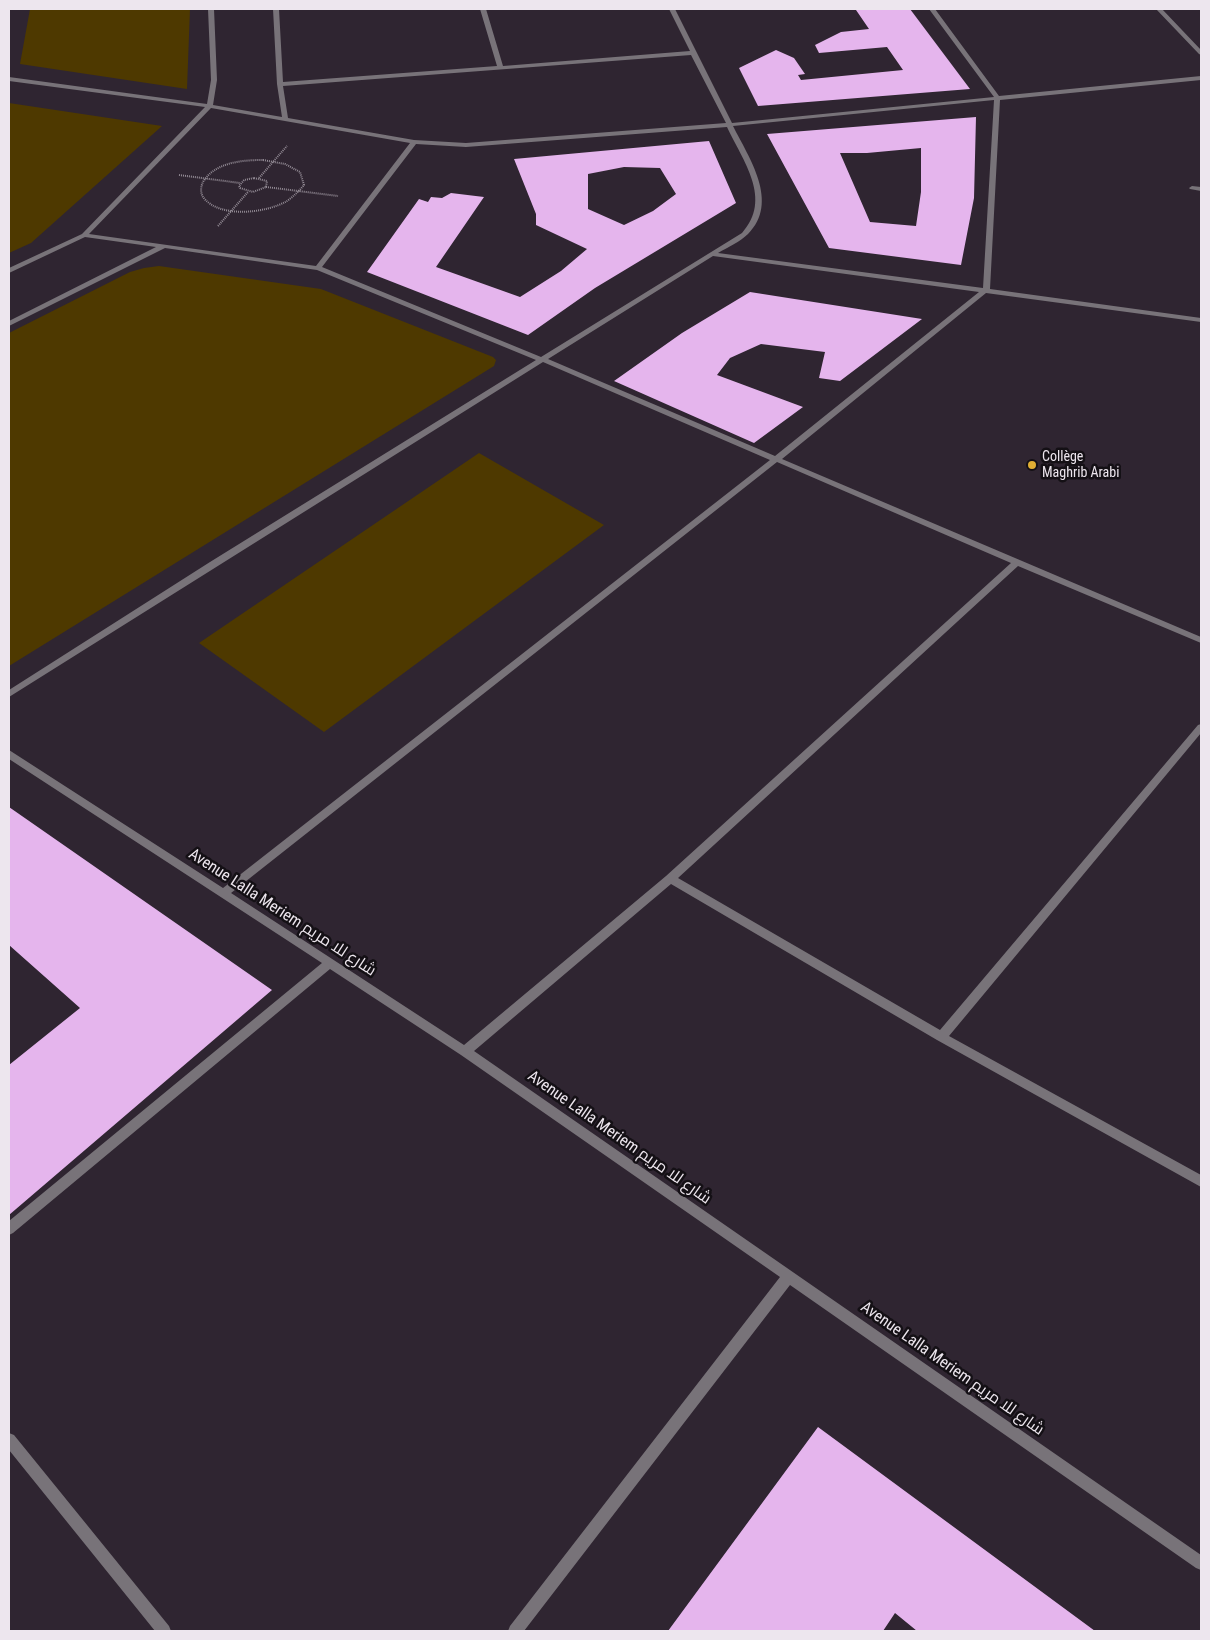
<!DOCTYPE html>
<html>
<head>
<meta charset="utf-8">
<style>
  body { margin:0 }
  #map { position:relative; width:1210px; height:1640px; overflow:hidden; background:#2f2531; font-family:"Roboto Condensed",sans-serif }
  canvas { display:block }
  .frame { position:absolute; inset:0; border:10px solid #ede6ee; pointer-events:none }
</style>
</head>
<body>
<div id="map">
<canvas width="1210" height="1640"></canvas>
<div class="frame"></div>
</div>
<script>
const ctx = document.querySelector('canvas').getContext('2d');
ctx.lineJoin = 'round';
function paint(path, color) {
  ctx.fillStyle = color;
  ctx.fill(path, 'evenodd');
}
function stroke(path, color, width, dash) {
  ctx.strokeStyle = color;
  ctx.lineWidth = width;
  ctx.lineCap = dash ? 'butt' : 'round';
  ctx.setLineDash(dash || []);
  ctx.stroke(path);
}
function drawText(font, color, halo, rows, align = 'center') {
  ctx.font = font + ' "Roboto Condensed",Cairo,sans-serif';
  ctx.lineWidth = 5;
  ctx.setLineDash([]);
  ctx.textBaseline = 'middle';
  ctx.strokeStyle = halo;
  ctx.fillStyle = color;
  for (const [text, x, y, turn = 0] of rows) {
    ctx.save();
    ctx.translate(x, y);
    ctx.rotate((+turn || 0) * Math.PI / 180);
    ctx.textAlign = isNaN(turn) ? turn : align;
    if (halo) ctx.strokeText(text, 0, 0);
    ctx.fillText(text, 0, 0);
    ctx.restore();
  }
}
const green = new Path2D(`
  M30 9H190L187 89 20 64Z
  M9 103 162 126 31 243 9 253Z
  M159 266 321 289 493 357 496 360 494 366 9 666V333L130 272 144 268Z
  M479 453 604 525 324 732 199 643Z`);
const building = new Path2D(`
  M859 9H910L970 89 758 106 739 68 776 50 794 58 805 74 798 75 801 80 903 70 887 47 819 53 815 45 841 32 869 29 856 10Z
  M976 117 974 198 961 265 829 248 767 134ZM921 148V192L916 226 870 222 840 153H867Z
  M709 141 736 203 595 288 528 335 367 272 419 199 428 202 431 197 442 198 451 193 484 197 436 267 520 297 561 271 587 249 536 225V214L514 159ZM624 167 660 168 676 194 653 211 624 225 588 209V174Z
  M750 292 922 319 840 381 819 378 825 352 761 344 730 358 717 375 803 407 754 443 614 381 682 333Z
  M9 807 272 990 9 1215V1065L80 1008 9 945Z
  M818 1427 1095 1631H917L895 1613 883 1631H668Z`);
const path = new Path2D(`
  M263 160 285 164 300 172 304 185C299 191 294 196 287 201 267 213 219 219 203 197 200 192 201 186 203 182 215 162 243 160 263 160Z
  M179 175 240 183
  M254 178 267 181 266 187 253 192 240 188 239 186 244 180Z
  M259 178 287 146
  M266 187 338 196
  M218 226 248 192`);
const street = new Path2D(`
  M208 9H214L217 80 213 105 282 117 277 84 273 9H279L283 82 497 66 480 9H486L503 66 690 51 669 9H675L732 123 994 97 929 9H935L999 96 1201 76V80L1000 100 990 289 1201 318V322L986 293 782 459 1201 637V643L1018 566 678 878 940 1030 1198 725 1201 724V733L949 1036 1201 1175V1187L937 1040 671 884 474 1051 1201 1555V1570L1196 1568 790 1285 524 1631H508L510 1626 780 1277 461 1055 330 969 13 1233 9 1235V1221L322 963 9 759V750L223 888 770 460 543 362 9 697V690L210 562 536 360 317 270 165 248 9 326V321L156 247 85 237 9 273V268L82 234 205 107 9 81V77L207 104 211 80ZM691 55 726 123 466 143 414 140 288 118 283 86ZM994 100 983 288 718 253C728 247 740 242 748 234 780 202 749 158 733 126ZM211 108 410 143 316 266 89 234ZM727 127C743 161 773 199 742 233L541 357 322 267 416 144 466 147ZM713 256 979 292 775 456 548 359ZM777 462 1011 563 666 876 464 1045 231 893Z
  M1156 9H1162L1201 50V55L1199 54Z
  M1192 186 1201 187V191L1190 189 1189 188Z
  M9 1433 14 1435 169 1626 171 1631H155L9 1450Z`);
const markers = [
  [1032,465,5,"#e1af34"]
];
const farPoinames = [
  ["Collège",1042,457],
  ["Maghrib Arabi",1042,473]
];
const streetNames = [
  ["Avenue Lalla Meriem شارع للا مريم",282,913,33],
  ["Avenue Lalla Meriem شارع للا مريم",619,1138,35],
  ["Avenue Lalla Meriem شارع للا مريم",952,1369,35]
];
paint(green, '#4e3900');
paint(building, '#e5b5ed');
stroke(path, '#938b95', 2, [1, 1]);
paint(street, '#787379');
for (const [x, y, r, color] of markers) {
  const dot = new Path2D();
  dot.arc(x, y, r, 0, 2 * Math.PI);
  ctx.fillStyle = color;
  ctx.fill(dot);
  stroke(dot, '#141015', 2);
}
drawText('14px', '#ede6ee', '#141015', farPoinames, 'left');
drawText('16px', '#ede6ee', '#141015', streetNames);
</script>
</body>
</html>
